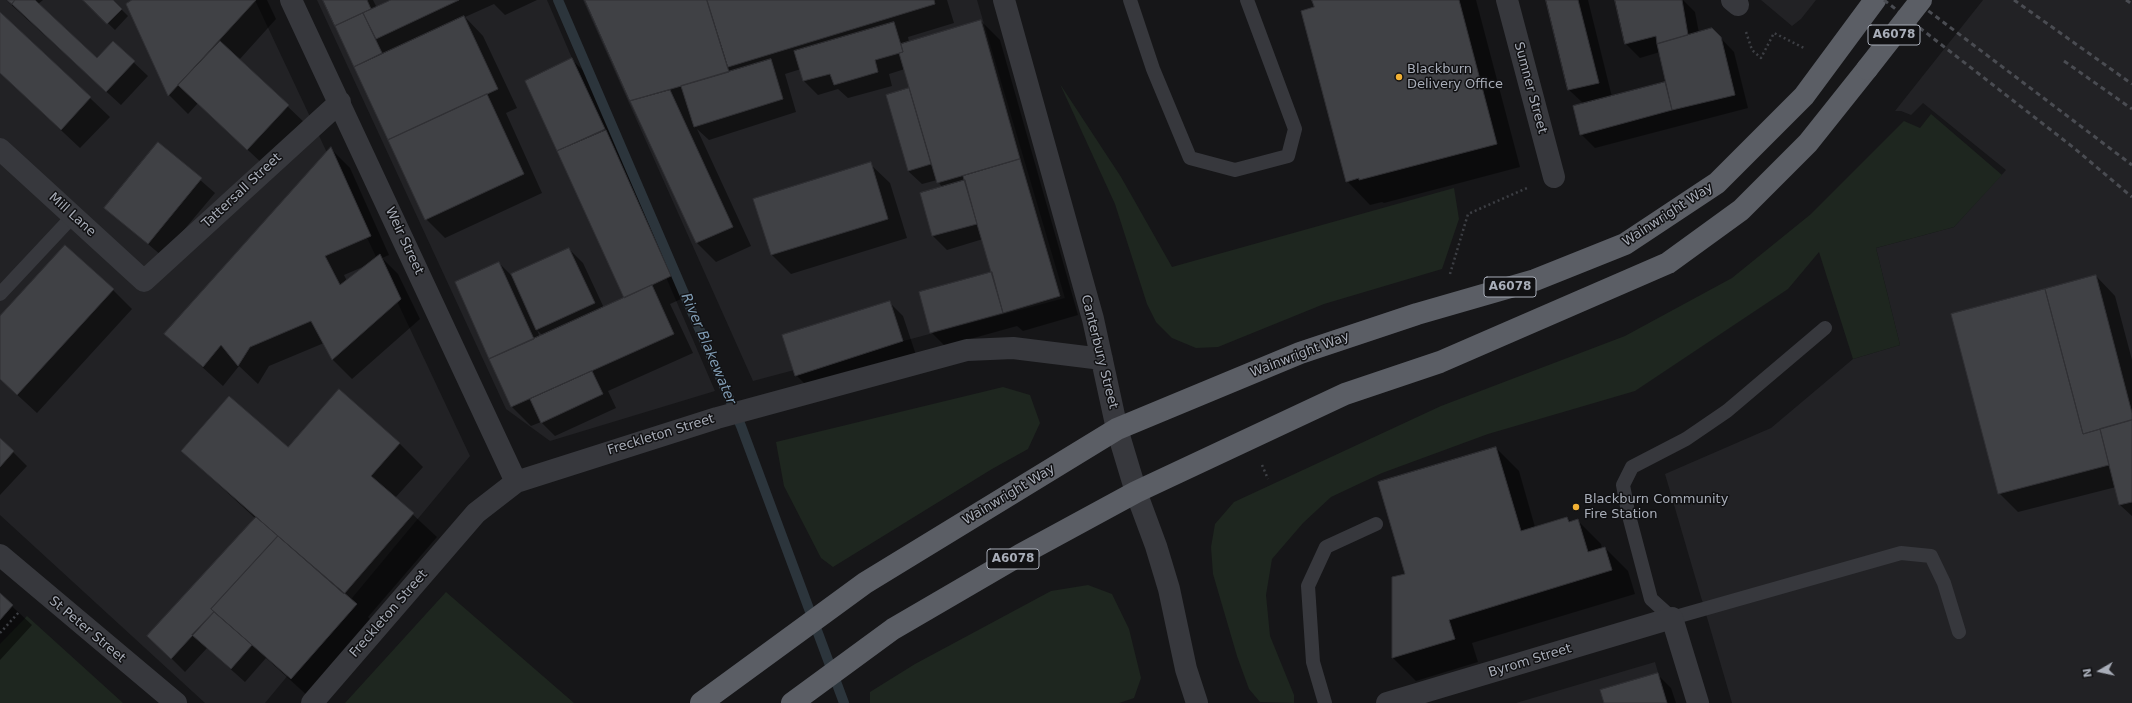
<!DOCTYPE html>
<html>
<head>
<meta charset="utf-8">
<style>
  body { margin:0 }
  #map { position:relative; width:2132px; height:703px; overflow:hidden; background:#161618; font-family:"DejaVu Sans",sans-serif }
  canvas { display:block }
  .north { position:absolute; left:2080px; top:651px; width:40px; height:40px; -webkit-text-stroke:3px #111113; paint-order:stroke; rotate:261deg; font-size:11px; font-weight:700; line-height:16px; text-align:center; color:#a8adb8 }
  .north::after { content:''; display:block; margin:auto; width:14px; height:18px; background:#a8adb8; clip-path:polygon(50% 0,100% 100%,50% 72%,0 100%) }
</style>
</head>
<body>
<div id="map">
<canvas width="2132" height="703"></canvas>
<div class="north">N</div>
</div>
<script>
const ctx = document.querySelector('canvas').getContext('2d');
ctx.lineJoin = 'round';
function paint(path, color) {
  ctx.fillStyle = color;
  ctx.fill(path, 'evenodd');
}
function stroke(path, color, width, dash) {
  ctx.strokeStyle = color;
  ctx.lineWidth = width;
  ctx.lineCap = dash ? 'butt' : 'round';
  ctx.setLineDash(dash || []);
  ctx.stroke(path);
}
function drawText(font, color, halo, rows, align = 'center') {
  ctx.font = font + ' "DejaVu Sans",sans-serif';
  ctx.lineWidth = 3;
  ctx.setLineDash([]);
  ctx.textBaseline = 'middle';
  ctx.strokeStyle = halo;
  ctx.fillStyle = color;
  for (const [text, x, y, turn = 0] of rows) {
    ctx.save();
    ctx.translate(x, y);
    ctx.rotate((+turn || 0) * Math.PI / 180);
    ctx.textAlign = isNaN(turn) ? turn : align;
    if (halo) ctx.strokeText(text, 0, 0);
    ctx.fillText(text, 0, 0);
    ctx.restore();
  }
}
const built = new Path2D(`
  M0 0H255L470 456 265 703H205L0 515Z
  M317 0H547L715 391 550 441 506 409Z
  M583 0H977L1065 298 753 381Z
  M1761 0H1816L1801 19 1792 26Z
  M1983 0H2132V703H1732L1665 474 1771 428 1853 359 1900 345 1876 248 1954 227 2006 170 1923 103 1911 115 1901 111H1895Z
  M1655 662 1667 703H1516Z`);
const green = new Path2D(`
  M1060 84 1121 177 1172 267 1454 188 1459 219 1442 269 1324 304 1218 347 1196 348 1172 338 1156 322 1147 304 1115 204Z
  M1931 114 2002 175 1954 227 1876 248 1900 345 1853 359 1819 252 1788 289 1635 391 1488 434 1382 473 1331 497 1303 523 1272 559 1266 595 1270 636 1294 695V703L1260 702 1249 689 1237 656 1213 574 1211 547 1215 524 1234 502 1441 406 1625 336 1732 278 1811 214 1904 121 1920 128Z
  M1003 387 1030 395 1040 423 1028 449 992 469 833 567 821 558 784 486 776 442Z
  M1088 585 1112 594 1129 629 1141 678 1134 698 1119 703H870V692L915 664 1051 591Z
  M446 592 574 703H345Z
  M27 616 123 703H0V644Z`);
const shadow = new Path2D(`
  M6 0H43L38 4 98 60 113 43 148 76 121 105Z
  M84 0H112L128 16 115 30Z
  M134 0H267L276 19 239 60 307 125 267 168 198 103 188 114 169 95 127 5Z
  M324 0H373L377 8 394 0H537L505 15 494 4 465 17 483 36 517 108 506 113 542 193 445 238 426 219Z
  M587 0H947L954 23 908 37 909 42 981 21 1000 40 1078 315 1023 331 1017 326 945 346 931 332 992 273 983 239 947 250 933 236 921 193 942 187 937 180 922 184 908 171 887 95 911 88 905 69 889 74 892 86 848 98 838 89 818 95 804 81 801 69 785 74 796 112 709 140 697 129 751 246 716 262 697 243Z
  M1313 0H1476L1520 167 1384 203 1382 202 1370 205 1347 181Z
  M1547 0H1588L1612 97 1666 82 1660 52 1640 58 1626 44 1616 0H1683L1695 12 1699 33 1712 29 1734 52 1748 108 1595 148 1581 134 1584 104 1569 90Z
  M0 13 110 117 80 148 0 73Z
  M572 60 586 73 618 144 625 150 690 295 670 304 693 353 608 391 616 408 555 436 541 422 531 426 512 407 490 358 499 263 511 275 569 249 583 263 604 308 625 298 526 81ZM537 330 543 336 540 337Z
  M159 144 215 193 162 256 106 208Z
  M331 149 350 168 389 255 382 258 398 274 420 319 352 379 333 360 324 343 269 366 258 384 239 366 223 386 166 334ZM365 266 347 281 344 275Z
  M870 164 890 183 907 238 791 274 772 255 755 200Z
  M2096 276 2115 296 2132 360V516L2120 505 2116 487 2018 512 1999 493Z
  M113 290 132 309 37 413 0 379V317Z
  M889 302 903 316 916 355 810 389 796 375Z
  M0 439 27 466 0 495Z
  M399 443 423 467 395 498 437 537 368 617 375 624 310 698 266 658 245 682 207 648 185 672 162 649 255 518 182 451Z
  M1496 448 1519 471 1535 527 1567 518 1571 522 1577 520 1601 544 1602 549 1605 548 1628 571 1635 594 1472 643 1478 662 1416 681 1393 658 1406 574Z
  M0 595 32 625 0 660Z
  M1657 674 1671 688 1676 703H1605Z`);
const stream = new Path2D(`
  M558 0 741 426 844 703`);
const building = new Path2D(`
  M7 0H15L12 4Z
  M15 0H35L97 58 113 41 135 61 106 92 12 4Z
  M83 0H113L122 9 107 24Z
  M132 0H256L168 96 126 4Z
  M323 0H367L371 9 335 26Z
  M391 0H459L376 39 363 13Z
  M585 0H707L729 72 630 101Z
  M707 0H934L935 4 728 67Z
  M1312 0H1459L1497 144 1359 180V178L1346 182 1301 11 1314 7Z
  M1546 0H1578L1599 83 1568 90Z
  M1615 0H1682L1688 35 1657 44 1656 36 1625 44Z
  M0 12 91 97 61 130 0 73Z
  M363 13 382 53 354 67 335 26Z
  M464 16 498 89 388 140 354 67Z
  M981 20 1020 159 937 183 899 53 903 52 901 44Z
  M894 22 903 52 875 60 878 72 834 85 830 74 803 81 794 51Z
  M1712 28 1721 37 1735 95 1672 110 1657 44Z
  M220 41 289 105 247 150 178 85Z
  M572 58 605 129 557 151 525 81Z
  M771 59 783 99 694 127 681 86Z
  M1665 82 1672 110 1580 135 1573 106Z
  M909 88 931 164 908 171 886 95Z
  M670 90 733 227 696 243 630 101Z
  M487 94 524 174 425 220 388 140Z
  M606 130 671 276 624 298 557 151Z
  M158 142 202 178 148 244 104 208Z
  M331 147 371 236 325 256 340 285 380 254 401 299 332 360 311 321 250 347 238 366 221 345 203 367 164 334Z
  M1020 159 1060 296 1003 313 963 176Z
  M871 162 888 219 771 255 753 199Z
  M965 180 977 224 932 236 920 193Z
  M65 245 114 289 17 395 0 379V316Z
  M569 248 595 303 536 330 511 274Z
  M499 262 534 339 489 359 455 282Z
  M992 272 1003 313 930 333 919 292Z
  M2096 275 2132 413V420L2083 434 2045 289Z
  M652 285 674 334 511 407 489 359Z
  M2045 289 2083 434 2100 429 2109 465 1998 494 1951 314Z
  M890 301 903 341 795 376 782 335Z
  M592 371 603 394 541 423 530 399Z
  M339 389 400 443 371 476 414 513 344 594 181 451 229 396 288 447Z
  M2132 420V502L2119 505 2100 429Z
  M0 438 14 451 0 467Z
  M1496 447 1521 531 1567 517 1569 522 1578 519 1588 552 1605 547 1612 570 1449 620 1455 639 1392 658V577L1405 574 1378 482Z
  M256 517 278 536 211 609 214 612 171 659 147 636Z
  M278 536 357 604 291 679 211 609Z
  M0 593 13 605 0 620Z
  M214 612 252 645 231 669 192 635Z
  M1658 673 1667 703H1604L1600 690Z`);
const path = new Path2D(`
  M1746 32 1752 50 1761 58 1774 33 1804 48
  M1450 274 1468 214 1527 188
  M1262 465 1268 479
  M0 633 20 611`);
const service = new Path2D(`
  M1130 0 1153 69 1190 158 1235 170 1288 156 1295 129 1247 0
  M0 294 73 216
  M1825 328 1727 411 1686 439 1632 467 1623 485 1628 512 1651 599 1672 618 1901 553 1931 556 1944 583 1959 632
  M1325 703 1313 662 1308 586 1326 547 1376 524`);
const minor = new Path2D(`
  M291 0 516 482
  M1004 0 1093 319 1117 429 1136 492 1156 546 1169 589 1186 669 1197 703
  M1507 0 1554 177
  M1732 0 1738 5
  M0 149 144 281 340 102
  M0 555 176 703
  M312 703 476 513 516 482 717 418 967 350 1013 348 1102 359
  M1387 703 1672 618 1698 703`);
const trunk = new Path2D(`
  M701 703 865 583 1117 429 1300 353 1417 314 1535 280 1625 244 1717 183 1804 96 1875 0
  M792 703 893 629 1020 555 1136 492 1345 394 1440 362 1668 263 1741 210 1808 143 1867 69`);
const rail = new Path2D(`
  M1884 0 2074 148 2132 197
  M1914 0 2132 165
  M2014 0 2132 84
  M2126 0 2132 4
  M2064 61 2132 109`);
const trunkBridge = new Path2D(`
  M1867 69 1921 0`);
const markers = [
  [1399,77,4,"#f2b134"],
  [1576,507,4,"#f2b134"]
];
const shields = [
  [1894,35,52],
  [1510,287,52],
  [1013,559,52]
];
const shieldNames = [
  ["A6078",1894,35],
  ["A6078",1510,287],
  ["A6078",1013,559]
];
const poiNames = [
  ["Blackburn",1407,70],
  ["Delivery Office",1407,85],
  ["Blackburn Community",1584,500],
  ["Fire Station",1584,515]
];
const streetNames = [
  ["Sumner Street",1530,88,75],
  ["Tattersall Street",242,191,-43],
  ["Mill Lane",72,215,42],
  ["Wainwright Way",1668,215,-33],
  ["Weir Street",404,241,65],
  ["Canterbury Street",1099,352,76],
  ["Wainwright Way",1300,355,-21],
  ["Freckleton Street",661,435,-17],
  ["Wainwright Way",1009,495,-31],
  ["Freckleton Street",389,614,-49],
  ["St Peter Street",87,630,40],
  ["Byrom Street",1530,661,-17]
];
const waterNames = [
  ["River Blakewater",708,349,67]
];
paint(built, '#222225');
paint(green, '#1e261f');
paint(shadow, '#0007');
stroke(stream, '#2c353c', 10);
paint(building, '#404145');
stroke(building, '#303034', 1);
stroke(path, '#3d3f44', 2.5, [2, 3]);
stroke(service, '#37383d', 14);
stroke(minor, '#37383d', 22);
stroke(trunk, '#5b5e65', 22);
stroke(rail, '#4a4c52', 3, [5, 4]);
stroke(trunkBridge, '#5b5e65', 22);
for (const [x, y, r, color] of markers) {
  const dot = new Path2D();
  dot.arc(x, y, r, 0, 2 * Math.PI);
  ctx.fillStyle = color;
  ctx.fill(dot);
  stroke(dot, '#111113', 1.5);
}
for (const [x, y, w] of shields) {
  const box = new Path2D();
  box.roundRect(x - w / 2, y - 10, w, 20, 3);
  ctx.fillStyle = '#111113';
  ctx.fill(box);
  stroke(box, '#a8adb8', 1);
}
drawText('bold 12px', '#a8adb8', null, shieldNames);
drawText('13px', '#a8adb8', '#111113', poiNames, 'left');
drawText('13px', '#a8adb8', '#111113', streetNames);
drawText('italic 14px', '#7f9bb3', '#111113', waterNames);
</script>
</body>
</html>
